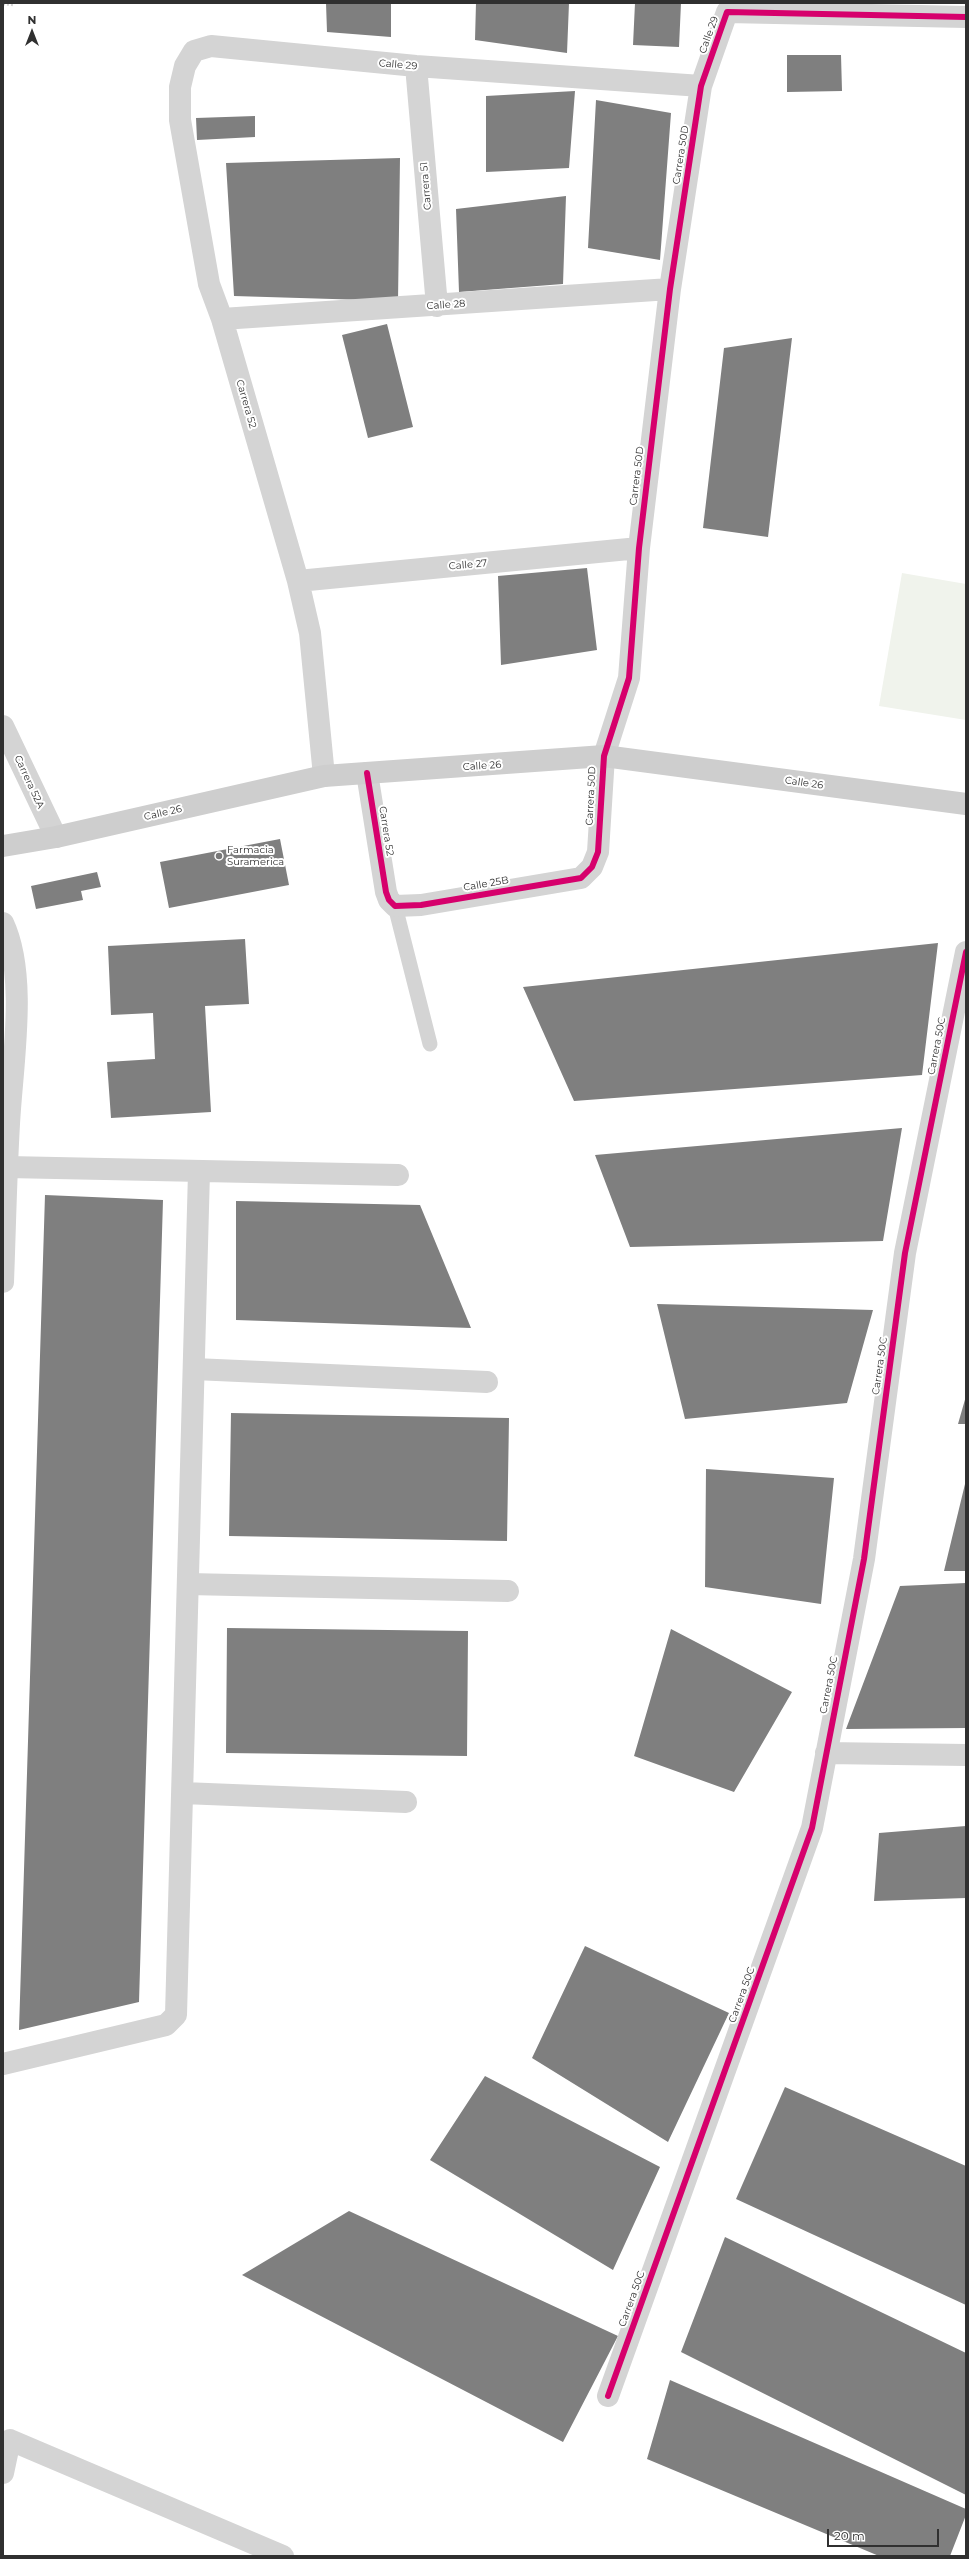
<!DOCTYPE html>
<html>
<head>
<meta charset="utf-8">
<style>
  body { margin:0 }
  #map { position:relative; width:969px; height:2559px; overflow:hidden; background:#fff; font-family:Montserrat,sans-serif }
  canvas { display:block }
  .frame { position:absolute; inset:0; border:4px solid #303030; pointer-events:none }
  .north { position:absolute; left:12px; top:12px; width:40px; height:40px; -webkit-text-stroke:3px #fff; paint-order:stroke; rotate:0deg; font-size:11px; font-weight:700; line-height:16px; text-align:center; color:#303030 }
  .north::after { content:''; display:block; margin:auto; width:14px; height:18px; background:#303030; clip-path:polygon(50% 0,100% 100%,50% 72%,0 100%) }
  .scale { position:absolute; left:827px; top:2529px; width:112px; height:18px; box-sizing:border-box; border:2px solid #303030; border-top:0; padding-left:5px; font-size:12px; line-height:14px; white-space:nowrap; color:#303030; -webkit-text-stroke:3px #fff; paint-order:stroke }
</style>
</head>
<body>
<div id="map">
<canvas width="969" height="2559"></canvas>
<div class="frame"></div>
<div class="north">N</div>
<div class="scale">20 m</div>
</div>
<script>
const ctx = document.querySelector('canvas').getContext('2d');
ctx.lineJoin = 'round';
function paint(path, color) {
  ctx.fillStyle = color;
  ctx.fill(path, 'evenodd');
}
function stroke(path, color, width, dash) {
  ctx.strokeStyle = color;
  ctx.lineWidth = width;
  ctx.lineCap = dash ? 'butt' : 'round';
  ctx.setLineDash(dash || []);
  ctx.stroke(path);
}
function drawText(font, color, halo, rows, align = 'center') {
  ctx.font = font + ' Montserrat,sans-serif';
  ctx.lineWidth = 4;
  ctx.setLineDash([]);
  ctx.textBaseline = 'middle';
  ctx.strokeStyle = halo;
  ctx.fillStyle = color;
  for (const [text, x, y, turn = 0] of rows) {
    ctx.save();
    ctx.translate(x, y);
    ctx.rotate((+turn || 0) * Math.PI / 180);
    ctx.textAlign = isNaN(turn) ? turn : align;
    if (halo) ctx.strokeText(text, 0, 0);
    ctx.fillText(text, 0, 0);
    ctx.restore();
  }
}
const green = new Path2D(`
  M902 573 966 584V720L879 706Z`);
const building = new Path2D(`
  M326 3H391V37L327 32Z
  M476 3H569L567 53 475 40Z
  M635 3H681L679 47 633 45Z
  M787 55H841L842 91 787 92Z
  M575 91 569 168 486 172V96Z
  M596 100 671 113 660 260 588 248Z
  M255 116V137L197 140 196 118Z
  M400 158 398 301 234 296 226 163Z
  M566 196 563 284 459 292 456 209Z
  M387 324 413 427 368 438 342 335Z
  M792 338 768 537 703 528 724 348Z
  M587 568 597 650 501 665 498 576Z
  M280 839 289 885 169 908 160 862Z
  M97 872 101 887 81 891 83 900 36 909 31 886Z
  M245 939 249 1004 205 1006 211 1112 111 1118 107 1062 155 1059 153 1013 111 1015 108 946Z
  M938 943 922 1075 574 1101 523 987Z
  M902 1128 883 1241 630 1247 595 1155Z
  M45 1195 163 1200 139 2002 19 2030Z
  M236 1201 420 1205 471 1328 236 1320Z
  M657 1304 873 1310 847 1403 685 1419Z
  M966 1396V1424H958Z
  M231 1413 509 1418 507 1541 229 1536Z
  M706 1469 834 1478 821 1604 705 1587Z
  M965 1484 966 1571H944Z
  M966 1583V1728L846 1729 900 1586Z
  M227 1628 468 1631 467 1756 226 1753Z
  M671 1629 792 1692 734 1792 634 1756Z
  M966 1826V1898L874 1901 879 1833Z
  M585 1946 729 2013 668 2142 532 2058Z
  M485 2076 660 2167 613 2270 430 2160Z
  M785 2087 966 2166V2305L736 2199Z
  M349 2211 618 2336 563 2442 242 2275Z
  M725 2237 966 2353V2495L681 2352Z
  M670 2380 966 2509V2515L950 2556H879L647 2459Z`);
const path = new Path2D(`
  M3 4 13 5`);
const lane = new Path2D(`
  M395 906 430 1044`);
const street = new Path2D(`
  M416 66 437 306
  M222 319 670 289
  M298 581 639 548
  M3 726 56 837
  M367 773 386 892 389 900 395 906 421 905 581 878 592 867 598 852 604 756 629 678 639 548 670 289 701 86 727 12 966 17
  M324 776 310 633 298 581 222 319 209 284 180 120V87L185 66 194 51 211 46 416 66 701 86
  M3 923C28 976 12 1065 9 1124 6 1176 5 1229 3 1282
  M7 1167 398 1175
  M194 1369 487 1382
  M188 1584 508 1591
  M826 1753 966 1755
  M183 1793 406 1802
  M3 2064 166 2025 176 2015 199 1172
  M608 2396 812 1828 864 1559 905 1253 966 952
  M3 2473 10 2440 283 2556`);
const secondary = new Path2D(`
  M3 846 56 837 324 776 604 756 966 804`);
const cycleway = new Path2D(`
  M367 773 386 892 389 900 395 906 421 905 581 878 592 867 598 852 604 756 629 678 639 548 670 289 701 86 727 12 966 17
  M608 2396 812 1828 864 1559 905 1253 966 952`);
const markers = [
  [219,856,4,"#787878"]
];
const streetNames = [
  ["Calle 29",709,35,-70],
  ["Calle 29",398,65,5],
  ["Carrera 50D",681,155,-81],
  ["Carrera 51",426,186,-95],
  ["Calle 28",446,305,-4],
  ["Carrera 52",246,404,74],
  ["Carrera 50D",637,476,-83],
  ["Calle 27",468,565,-5],
  ["Calle 26",482,766,-4],
  ["Carrera 52A",29,782,65],
  ["Calle 26",804,783,8],
  ["Carrera 50D",591,796,-87],
  ["Calle 26",163,813,-13],
  ["Carrera 52",386,831,81],
  ["Calle 25B",486,884,-10],
  ["Carrera 50C",937,1046,-79],
  ["Carrera 50C",880,1366,-82],
  ["Carrera 50C",829,1685,-79],
  ["Carrera 50C",742,1995,-70],
  ["Carrera 50C",632,2299,-70]
];
const poiNames = [
  ["Farmacia",227,850],
  ["Suramerica",227,862]
];
paint(green, '#f0f3ec');
paint(building, '#7f7f7f');
stroke(path, '#d4d4d4', 2.5, [2, 2]);
stroke(lane, '#d4d4d4', 15);
stroke(street, '#d4d4d4', 22);
stroke(secondary, '#cecece', 22);
stroke(cycleway, '#d6006c', 6);
for (const [x, y, r, color] of markers) {
  const dot = new Path2D();
  dot.arc(x, y, r, 0, 2 * Math.PI);
  ctx.fillStyle = color;
  ctx.fill(dot);
  stroke(dot, '#fff', 1.5);
}
drawText('10px', '#303030', '#fff', streetNames);
drawText('10px', '#303030', '#fff', poiNames, 'left');
</script>
</body>
</html>
